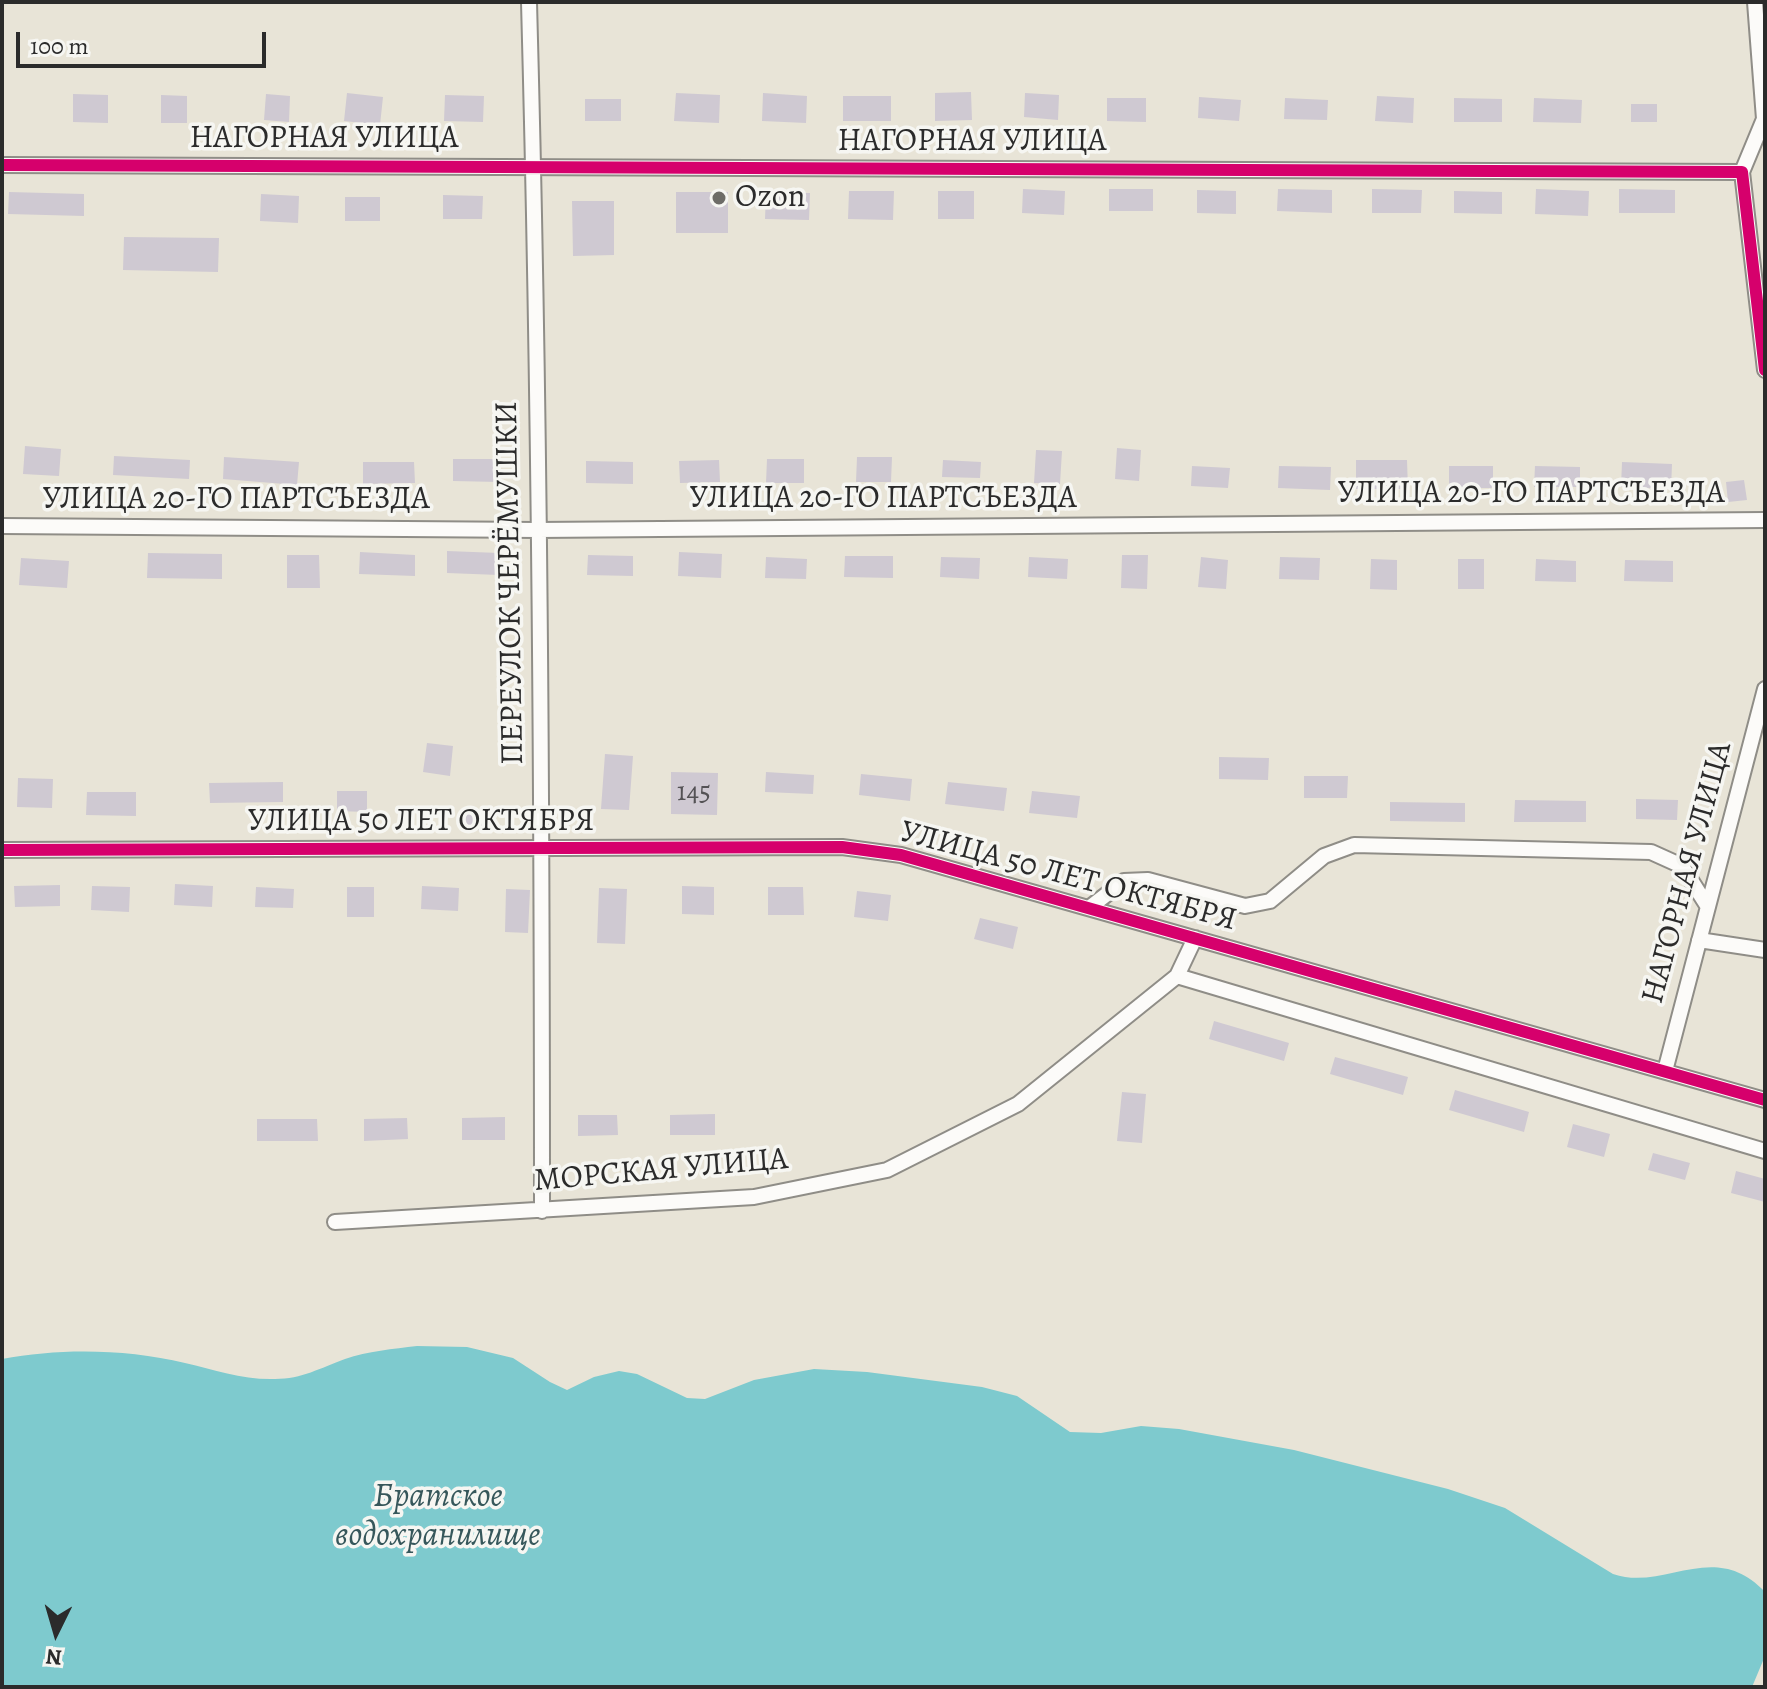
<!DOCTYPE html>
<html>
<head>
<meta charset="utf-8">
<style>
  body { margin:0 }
  #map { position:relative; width:1767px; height:1689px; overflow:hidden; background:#e8e4d7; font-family:Alegreya,serif }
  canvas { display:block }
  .frame { position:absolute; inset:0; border:4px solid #2b2b2b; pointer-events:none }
  .north { position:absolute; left:16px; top:1593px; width:80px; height:80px; -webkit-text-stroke:6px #f6f6f2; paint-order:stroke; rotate:185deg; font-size:22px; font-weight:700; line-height:32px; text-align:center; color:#2b2b2b }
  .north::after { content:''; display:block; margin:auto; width:28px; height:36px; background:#2b2b2b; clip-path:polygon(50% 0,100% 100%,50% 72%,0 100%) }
  .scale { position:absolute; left:16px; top:32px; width:250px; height:36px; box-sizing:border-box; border:4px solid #2b2b2b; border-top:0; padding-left:10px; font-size:24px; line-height:28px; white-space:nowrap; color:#2b2b2b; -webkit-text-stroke:6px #f6f6f2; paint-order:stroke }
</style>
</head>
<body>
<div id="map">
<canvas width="1767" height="1689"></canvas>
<div class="frame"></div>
<div class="north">N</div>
<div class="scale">100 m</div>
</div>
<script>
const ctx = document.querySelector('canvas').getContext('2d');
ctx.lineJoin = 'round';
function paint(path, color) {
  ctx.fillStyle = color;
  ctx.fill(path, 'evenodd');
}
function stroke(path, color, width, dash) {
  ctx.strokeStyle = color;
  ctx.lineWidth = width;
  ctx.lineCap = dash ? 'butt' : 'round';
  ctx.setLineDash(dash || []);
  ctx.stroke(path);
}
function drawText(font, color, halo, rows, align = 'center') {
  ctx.font = font + ' Alegreya,serif';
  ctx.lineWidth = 7;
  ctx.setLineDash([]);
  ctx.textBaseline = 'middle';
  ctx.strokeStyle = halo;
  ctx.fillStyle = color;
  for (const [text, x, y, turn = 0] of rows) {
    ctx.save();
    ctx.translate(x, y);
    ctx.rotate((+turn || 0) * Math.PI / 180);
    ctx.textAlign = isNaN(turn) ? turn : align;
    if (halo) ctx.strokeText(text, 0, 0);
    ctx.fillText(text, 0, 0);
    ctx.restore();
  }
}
const water = new Path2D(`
  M417 1346 467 1347 513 1358 550 1382 567 1390 594 1377 619 1371 637 1374 687 1398 705 1399 754 1380 814 1369 867 1372 982 1387 1017 1396 1070 1432 1101 1433 1141 1426 1179 1429 1294 1450 1448 1489 1505 1508 1613 1574C1665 1592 1714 1538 1765 1592V1656L1752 1687H2V1359C61 1348 126 1349 185 1363 215 1370 243 1380 275 1379 302 1379 320 1368 345 1359 368 1351 393 1349 417 1346Z`);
const building = new Path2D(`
  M971 92 972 120 935 121V93Z
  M347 93 383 97 380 125 344 121Z
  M676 93 720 95 719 123 674 121Z
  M763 93 807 96 806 123 762 121Z
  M1025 93 1059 95 1058 120 1024 117Z
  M73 94 108 95V123L73 122Z
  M266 94 290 96 289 122 264 120Z
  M161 95 187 96V123H161Z
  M445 95 484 96 483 122 444 121Z
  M843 96H891V121H843Z
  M1377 96 1414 98 1413 123 1375 121Z
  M1199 97 1241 100 1239 121 1198 118Z
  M1107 98H1146V122L1107 121Z
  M1285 98 1328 100 1327 120 1284 119Z
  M1454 98 1502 99V122H1454Z
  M1534 98 1582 100 1581 123 1533 122Z
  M585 99H621V121H585Z
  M1631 104H1657V122H1631Z
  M1023 189 1065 191 1064 215 1022 213Z
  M1109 189H1153V211H1109Z
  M1278 189 1332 190V213L1277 211Z
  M1372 189 1422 190 1421 213H1372Z
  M1536 189 1589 191 1588 216 1535 214Z
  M1619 189 1675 190V213H1619Z
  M1197 190 1236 191V214L1197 213Z
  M849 191H894L893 220 848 219Z
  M938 191H974V219H938Z
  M1454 191 1502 192V214L1454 213Z
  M9 192 84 194V216L8 214Z
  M676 192H728V233H676Z
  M766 192 810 193 809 220 765 219Z
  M261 194 299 196 298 223 260 221Z
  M443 195 483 196 482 219H443Z
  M345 197H380V221H345Z
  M572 201H614V255L573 256Z
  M124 237 219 238 218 272 123 270Z
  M25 446 61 449 59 476 23 474Z
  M1117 448 1141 450 1139 481 1115 479Z
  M1036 450 1062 451 1060 484 1034 483Z
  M114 456 190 460 189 479 113 475Z
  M224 457 299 462 297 485 223 479Z
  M857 457H892L891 482H856Z
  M453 459H499V482L453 481Z
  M767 459H804V483H766Z
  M719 460 720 482 680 483 679 461Z
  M943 460 981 462 980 478 942 477Z
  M1356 460H1407L1408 489H1356Z
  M586 461 633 462V484L586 483Z
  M363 462H414L415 483 363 484Z
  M1622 462 1672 464 1671 489 1621 487Z
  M1192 466 1230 468 1228 488 1191 486Z
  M1279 466 1331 467 1330 490 1278 488Z
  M1449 466H1493V488H1449Z
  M1535 466 1580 467V487H1534Z
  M1744 480 1747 500 1728 502 1726 482Z
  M447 551 499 553V575L447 573Z
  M360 552 415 555V576L359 574Z
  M679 552 722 554 721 578 678 576Z
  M148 553 222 554V579L147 578Z
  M287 555H319L320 588H287Z
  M588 555 633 556V576L587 575Z
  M1122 555H1148L1147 589 1121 588Z
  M845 556H893V578L844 577Z
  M766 557 807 559 806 579 765 578Z
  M941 557 980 558 979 579 940 577Z
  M1029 557 1068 559 1067 579 1028 577Z
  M1201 557 1228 560 1226 589 1198 587Z
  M1280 557 1320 558 1319 580 1279 579Z
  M21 558 69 561 67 588 19 585Z
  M1371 559 1397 560V590L1370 589Z
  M1458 559H1484V589H1458Z
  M1536 559 1576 561V582L1535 581Z
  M1625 560 1673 561V582L1624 581Z
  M427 743 453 746 450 776 423 772Z
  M605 754 633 756 629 810 601 809Z
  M1219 757 1269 758 1268 780 1219 779Z
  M671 772 718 773 717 815 671 814Z
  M766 772 814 775 813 794 765 792Z
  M861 774 912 779 910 801 859 795Z
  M1304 776H1348L1347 798H1304Z
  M18 778 53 779 52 808 17 807Z
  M283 782V802L210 803 209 783Z
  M948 782 1007 788 1004 811 945 804Z
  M337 791H367V812L337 811Z
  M1032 791 1080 796 1077 818 1029 813Z
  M87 792H136V816L86 815Z
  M1636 799 1678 800 1677 820 1636 819Z
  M1515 800 1586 801V822H1514Z
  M1390 802 1465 803V822L1390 821Z
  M463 811 492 814 491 831 461 829Z
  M175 884 213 886 212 907 174 905Z
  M60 885V906L15 907 14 886Z
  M92 886 130 887 129 912 91 910Z
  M422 886 459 888 458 911 421 909Z
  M682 886 714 887V915L682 914Z
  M256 887 294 889 293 908 255 907Z
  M347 887H374V917H347Z
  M768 887H803L804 915H768Z
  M599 888 627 889 625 944 597 943Z
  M506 889 530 890 528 933 505 932Z
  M857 891 891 895 888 921 854 917Z
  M980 918 1018 927 1013 949 974 939Z
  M1214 1021 1289 1043 1284 1061 1209 1039Z
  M1335 1057 1408 1077 1403 1095 1330 1074Z
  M1455 1090 1529 1112 1524 1132 1449 1110Z
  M1122 1092 1146 1094 1142 1143 1117 1141Z
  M715 1114V1135H670V1115Z
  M578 1115H617L618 1135 578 1136Z
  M505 1117V1140H462V1118Z
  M407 1118 408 1139 364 1141V1119Z
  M257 1119H317L318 1141H257Z
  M1573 1124 1610 1134 1604 1157 1567 1147Z
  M1653 1153 1690 1163 1685 1180 1648 1170Z
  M1736 1171 1765 1179V1202L1731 1193Z`);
const minor = new Path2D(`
  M529 2C540 405 542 808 542 1211
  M2 165 1742 172 1765 370
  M1742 172 1764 119 1755 2
  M2 526 538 530 1765 520
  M2 850 842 847 901 855 1765 1100
  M1089 908 1124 881 1148 880 1245 906 1270 901 1324 856 1354 845 1651 852 1682 866 1708 907
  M1699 940 1765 950
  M1177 976 1765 1151
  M1665 1071 1765 689
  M335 1222 754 1197 887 1170 1018 1104 1177 976 1195 938`);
const cycleway = new Path2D(`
  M2 165 1742 172 1765 370
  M2 850 842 847 901 855 1765 1100`);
const markers = [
  [719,198,8,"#6d6c67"]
];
const numberNames = [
  ["145",694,793]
];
const streetNames = [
  ["НАГОРНАЯ УЛИЦА",324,139],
  ["НАГОРНАЯ УЛИЦА",972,142],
  ["УЛИЦА 20-ГО ПАРТСЪЕЗДА",1531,494],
  ["УЛИЦА 20-ГО ПАРТСЪЕЗДА",883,499],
  ["УЛИЦА 20-ГО ПАРТСЪЕЗДА",236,500],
  ["ПЕРЕУЛОК ЧЕРЁМУШКИ",511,583,-91],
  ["УЛИЦА 50 ЛЕТ ОКТЯБРЯ",421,822],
  ["НАГОРНАЯ УЛИЦА",1688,873,-75],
  ["УЛИЦА 50 ЛЕТ ОКТЯБРЯ",1068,877,15],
  ["МОРСКАЯ УЛИЦА",661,1171,-5]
];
const poiNames = [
  ["Ozon",735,198]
];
const waterNames = [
  ["Братское",438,1498],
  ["водохранилище",438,1537]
];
paint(water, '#7ecace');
paint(building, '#cfc9d2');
stroke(minor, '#8f8d87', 18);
stroke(minor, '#fcfbf9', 14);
stroke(cycleway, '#d6006c', 12);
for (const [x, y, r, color] of markers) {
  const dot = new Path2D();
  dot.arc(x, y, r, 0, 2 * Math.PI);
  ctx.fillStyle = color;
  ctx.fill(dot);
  stroke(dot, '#f6f6f2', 3);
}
drawText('28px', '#545255', null, numberNames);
drawText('32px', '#2b2b2b', '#f6f6f2', streetNames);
drawText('32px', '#2b2b2b', '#f6f6f2', poiNames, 'left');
drawText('italic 34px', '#36575b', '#f6f6f2', waterNames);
</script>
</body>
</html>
